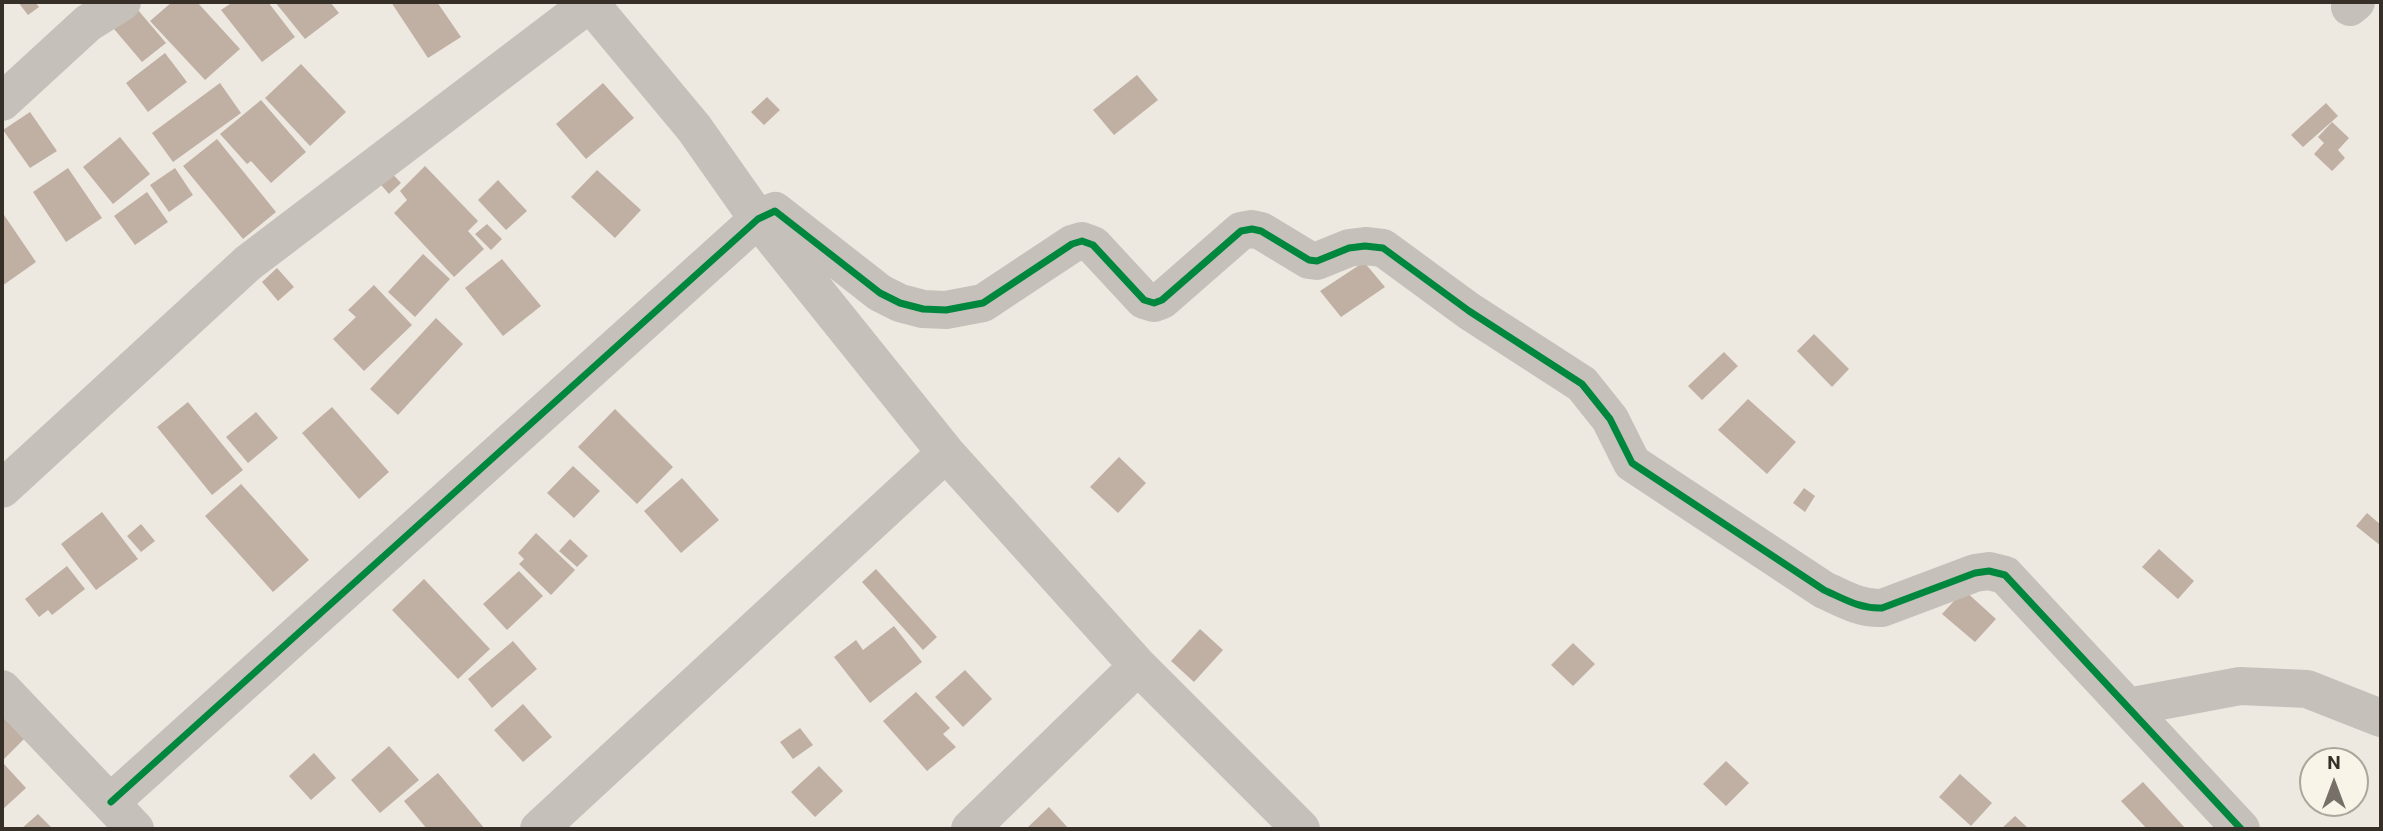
<!DOCTYPE html>
<html>
<head>
<meta charset="utf-8">
<style>
  body { margin:0 }
  #map { position:relative; width:2383px; height:831px; overflow:hidden; background:#ede9e1; font-family:Roboto,sans-serif }
  canvas { display:block }
  .frame { position:absolute; inset:0; border:4px solid #362f28; pointer-events:none }
  .north { position:absolute; left:2299px; top:747px; width:70px; height:70px; box-sizing:border-box; background:#f9f4e8; border:2px solid #aba59b; border-radius:50%; rotate:0deg; font-size:19px; font-weight:700; line-height:28px; text-align:center; color:#362f28 }
  .north::after { content:''; display:block; margin:auto; width:24px; height:32px; background:#767069; clip-path:polygon(50% 0,100% 100%,50% 72%,0 100%) }
</style>
</head>
<body>
<div id="map">
<canvas width="2383" height="831"></canvas>
<div class="frame"></div>
<div class="north">N</div>
</div>
<script>
const ctx = document.querySelector('canvas').getContext('2d');
ctx.lineJoin = 'round';
function paint(path, color) {
  ctx.fillStyle = color;
  ctx.fill(path, 'evenodd');
}
function stroke(path, color, width, dash) {
  ctx.strokeStyle = color;
  ctx.lineWidth = width;
  ctx.lineCap = dash ? 'butt' : 'round';
  ctx.setLineDash(dash || []);
  ctx.stroke(path);
}
const building = new Path2D(`
  M18 2H35L39 7 28 15Z
  M172 2H197L240 49 205 80 150 21Z
  M233 2H268L295 37 262 62 221 10Z
  M275 2H330L339 13 305 39Z
  M391 2H437L461 37 428 58Z
  M138 10 166 43 142 62 114 29Z
  M165 53 187 82 148 112 126 83Z
  M301 64 346 112 310 146 265 98Z
  M1137 75 1158 100 1114 135 1093 110Z
  M220 83 241 113 173 162 152 133Z
  M603 83 634 118 586 159 556 124Z
  M767 97 780 110 764 125 751 112Z
  M261 100 306 152 271 183 251 161 247 164 220 134Z
  M2326 103 2338 116 2303 147 2291 135Z
  M30 112 57 151 30 168 3 130Z
  M2332 122 2349 138 2338 150 2345 158 2332 171 2314 154 2324 143 2318 137Z
  M120 137 150 174 113 204 83 167Z
  M217 139 276 212 243 239 183 166Z
  M425 166 478 221 468 231 484 249 454 277 394 213 407 200 400 191Z
  M386 167 401 183 389 194 375 178Z
  M68 168 102 218 66 242 33 192Z
  M175 168 193 195 169 212 150 185Z
  M597 170 641 210 615 238 571 197Z
  M498 180 527 211 506 230 478 200Z
  M147 192 168 222 135 245 114 216Z
  M2 212 36 262 2 286Z
  M487 224 502 239 491 250 475 234Z
  M423 254 450 279 415 317 388 292Z
  M502 259 541 306 503 336 465 288Z
  M1364 262 1385 287 1341 317 1320 291Z
  M277 268 294 287 278 301 262 282Z
  M374 285 412 325 364 371 333 339 356 317 348 310Z
  M436 318 463 344 398 415 370 389Z
  M1814 334 1849 369 1832 387 1797 351Z
  M1724 352 1738 366 1702 400 1688 386Z
  M1748 399 1796 442 1767 474 1718 430Z
  M188 402 243 470 212 495 157 427Z
  M332 407 389 472 359 499 302 433Z
  M615 409 673 467 637 504 578 447Z
  M256 412 278 438 248 463 226 437Z
  M1119 457 1146 483 1118 513 1090 487Z
  M573 466 600 491 574 518 547 493Z
  M682 478 719 520 681 553 644 511Z
  M241 484 309 560 273 592 205 516Z
  M1804 488 1815 496 1805 512 1793 503Z
  M102 512 138 559 96 590 61 544Z
  M2367 513 2381 525V546L2356 526Z
  M141 524 155 541 141 552 127 536Z
  M536 533 575 570 551 595 519 564 524 559 518 553Z
  M570 539 588 556 577 567 559 551Z
  M2159 549 2194 581 2178 599 2142 567Z
  M67 566 85 589 52 615 48 610 39 617 25 599Z
  M876 569 937 637 923 650 862 582Z
  M519 571 543 596 507 630 483 604Z
  M424 579 490 649 458 679 392 610Z
  M1964 590 1996 619 1975 642 1942 614Z
  M894 626 922 662 870 703 834 657 856 640 863 650Z
  M1200 629 1223 650 1194 682 1171 661Z
  M513 641 537 669 492 708 468 679Z
  M1573 643 1595 664 1573 686 1551 665Z
  M965 670 992 699 963 727 935 697Z
  M916 692 950 728 943 734 956 747 927 771 883 721Z
  M523 704 552 737 523 762 494 730Z
  M2 707 29 734 2 761Z
  M800 728 813 745 793 759 780 742Z
  M389 746 419 780 380 813 351 780Z
  M314 753 336 778 311 800 289 776Z
  M1726 761 1749 783 1726 806 1703 784Z
  M4 764 26 788 2 810V766Z
  M819 766 843 791 815 817 791 792Z
  M438 773 485 829H427L404 801Z
  M1960 774 1992 803 1971 826 1939 797Z
  M2143 782 2186 829H2147L2121 801Z
  M1049 807 1069 829H1026Z
  M38 814 53 829H21Z
  M2015 816 2029 829H2001Z`);
const minor = new Path2D(`
  M589 2 694 128 758 219 946 453 1138 666 1301 829
  M2350 7 2356 2
  M2 102 88 23 122 2
  M2 489 248 263 590 3
  M2 689 135 829
  M2128 707 2240 686 2307 689 2381 718
  M111 802 758 219 775 211 880 293 900 303 923 309 946 310 983 303 1072 244 1082 241 1093 245 1144 300 1154 303 1162 300 1241 231 1252 229 1261 231 1309 260 1317 261 1349 248 1365 246 1383 248 1469 311 1582 384 1610 419 1632 463 1824 590C1844 599 1860 609 1882 608L1975 573 1989 571 2005 575 2241 829
  M539 829 946 453
  M970 829 1138 666`);
const cycleway = new Path2D(`
  M111 802 758 219 775 211 880 293 900 303 923 309 946 310 983 303 1072 244 1082 241 1093 245 1144 300 1154 303 1162 300 1241 231 1252 229 1261 231 1309 260 1317 261 1349 248 1365 246 1383 248 1469 311 1582 384 1610 419 1632 463 1824 590C1844 599 1860 609 1882 608L1975 573 1989 571 2005 575 2241 829`);
paint(building, '#c0afa3');
stroke(minor, '#c5c1ba', 38);
stroke(cycleway, '#00873e', 7);
</script>
</body>
</html>
